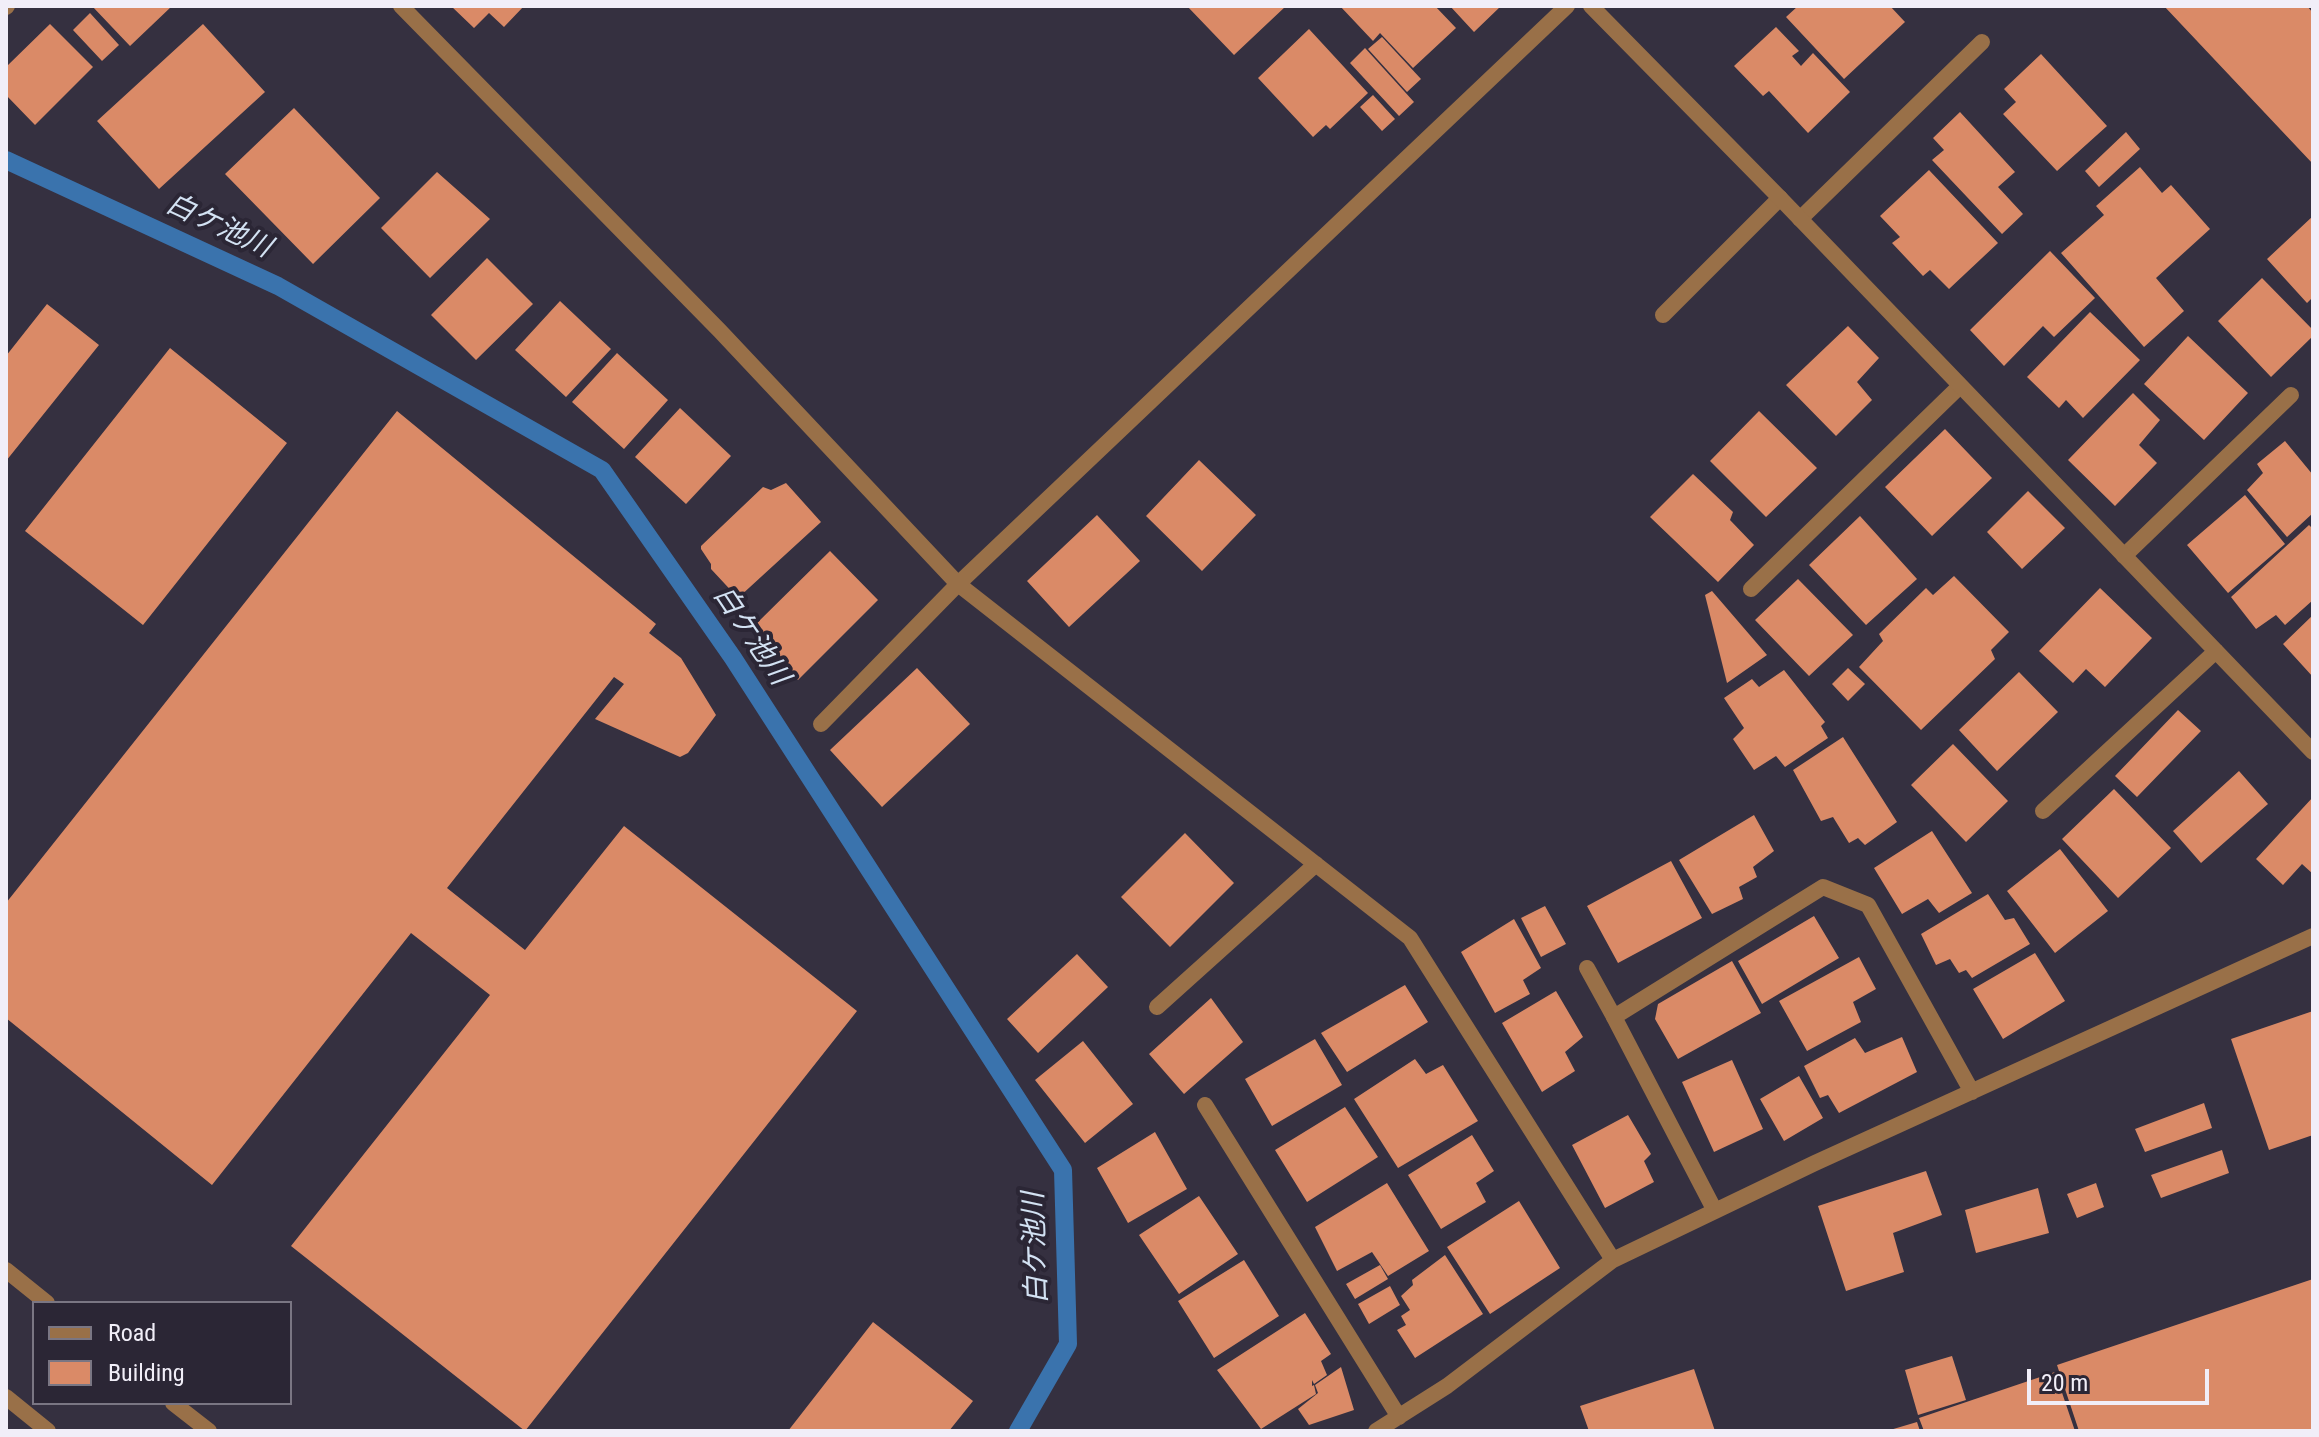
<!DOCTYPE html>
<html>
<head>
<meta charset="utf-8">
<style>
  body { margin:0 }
  #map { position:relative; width:2319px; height:1437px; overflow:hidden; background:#353040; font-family:"Roboto Condensed",sans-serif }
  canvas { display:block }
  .frame { position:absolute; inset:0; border:8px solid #f1eef8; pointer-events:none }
  .legend { position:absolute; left:32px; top:1301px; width:260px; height:104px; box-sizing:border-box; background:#2b2635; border:2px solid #7a7683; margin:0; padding:10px 14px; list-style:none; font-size:24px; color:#f1eef8 }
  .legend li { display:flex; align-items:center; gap:16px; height:40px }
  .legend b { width:40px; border:2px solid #7a7683 }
  .scale { position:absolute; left:2027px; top:1369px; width:182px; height:36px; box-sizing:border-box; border:4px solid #f1eef8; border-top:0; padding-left:10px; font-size:24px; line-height:28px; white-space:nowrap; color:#f1eef8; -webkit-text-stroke:6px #2b2635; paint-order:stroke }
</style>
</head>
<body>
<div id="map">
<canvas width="2319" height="1437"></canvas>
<div class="frame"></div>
<ul class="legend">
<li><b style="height:10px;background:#997048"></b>Road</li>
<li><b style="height:22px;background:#da8a67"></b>Building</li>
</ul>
<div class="scale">20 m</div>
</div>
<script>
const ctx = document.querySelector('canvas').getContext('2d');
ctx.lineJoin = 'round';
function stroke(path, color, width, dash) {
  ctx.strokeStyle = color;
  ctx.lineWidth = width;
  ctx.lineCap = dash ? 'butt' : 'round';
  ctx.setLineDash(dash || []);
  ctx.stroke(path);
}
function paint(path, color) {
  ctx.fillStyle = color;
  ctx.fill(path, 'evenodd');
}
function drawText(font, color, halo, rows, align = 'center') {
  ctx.font = font + ' "Roboto Condensed","Noto Sans JP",sans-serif';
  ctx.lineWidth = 8;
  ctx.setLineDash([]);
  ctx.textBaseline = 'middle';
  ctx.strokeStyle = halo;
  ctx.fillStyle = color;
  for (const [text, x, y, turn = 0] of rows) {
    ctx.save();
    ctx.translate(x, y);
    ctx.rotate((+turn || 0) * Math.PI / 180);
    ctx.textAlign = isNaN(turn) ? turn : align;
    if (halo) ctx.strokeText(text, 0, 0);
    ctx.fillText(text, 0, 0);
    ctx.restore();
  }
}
const stream = new Path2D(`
  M6 160 278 286 602 470 733 658 1063 1170 1068 1344 1018 1431`);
const building = new Path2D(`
  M92 6H172L130 46Z
  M451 6H524L504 27 489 13 474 28Z
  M1187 6H1286L1234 55Z
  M1340 6H1435L1456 28 1413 68 1380 33 1373 41Z
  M1450 6H1501L1474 32Z
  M1798 6H1890L1905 22 1844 79 1786 17Z
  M2164 6H2307L2313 13V164Z
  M90 13 119 45 102 61 73 30Z
  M50 24 93 67 35 125 6 95V67Z
  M203 24 265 92 159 189 97 121Z
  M1776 27 1799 51 1792 56 1801 66 1813 53 1850 92 1808 133 1769 91 1763 96 1734 66Z
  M1309 29 1368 93 1330 129 1326 125 1313 137 1258 78Z
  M1382 37 1421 79 1407 92 1368 49Z
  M1365 48 1414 102 1399 116 1350 63Z
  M2041 54 2107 126 2057 171 2003 114 2016 102 2004 89Z
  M1373 95 1395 119 1382 131 1360 107Z
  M294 108 380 198 313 264 225 174Z
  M1960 112 2015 172 1998 187 2023 214 2002 234 1932 160 1944 150 1933 138Z
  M2126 132 2140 149 2099 187 2085 171Z
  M2140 167 2162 193 2171 185 2210 229 2156 278 2184 311 2144 347 2061 253 2104 215 2096 206Z
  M1929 170 1998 243 1949 289 1930 270 1923 276 1892 243 1900 237 1880 216Z
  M437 172 490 219 430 278 381 228Z
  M2313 216V297L2307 303 2267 259Z
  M2050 251 2095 298 2054 337 2043 326 2004 366 1970 330Z
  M487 258 533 304 476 360 431 315Z
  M2262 278 2313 330V336L2271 377 2218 321Z
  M560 301 611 349 566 397 515 350Z
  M47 304 99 345 6 461V356Z
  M2090 312 2140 360 2083 418 2066 400 2059 408 2027 377Z
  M1848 326 1879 358 1857 382 1872 400 1836 436 1786 385Z
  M2188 336 2248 393 2204 440 2144 384Z
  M170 348 287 443 143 625 25 531Z
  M617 353 668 400 624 449 572 402Z
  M2133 393 2160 420 2139 445 2157 463 2115 506 2068 460Z
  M680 408 731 456 686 504 635 457Z
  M397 411 656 624 649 633 681 658 716 715 688 753 680 757 595 719 624 684 614 677 447 888 525 950 624 826 857 1011 525 1431 291 1246 490 995 411 933 212 1185 6 1018V903Z
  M1759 411 1817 468 1766 517 1710 461Z
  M1945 429 1992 478 1932 536 1885 487Z
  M2285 441 2313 475V513L2287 537 2247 490 2263 473 2257 464Z
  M1199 460 1256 515 1202 571 1146 516Z
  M1693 474 1733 512 1730 520 1754 545 1718 582 1650 517Z
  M786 483 821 522 738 598 711 569V564L701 549V546L763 487 771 490Z
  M2028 491 2065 528 2022 569 1987 532Z
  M2245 495 2285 544 2228 593 2187 545Z
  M1097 515 1140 561 1069 627 1027 581Z
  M1860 516 1917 579 1866 625 1809 565Z
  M2309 525 2313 529V600L2285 625 2276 615 2256 629 2231 597Z
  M830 551 878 600 798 680 763 646 767 637 755 625Z
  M1954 576 2009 632 1991 650 1995 659 1921 730 1859 667 1883 641 1879 634 1926 588 1933 595Z
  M1798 579 1853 635 1809 676 1755 620Z
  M2100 588 2152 638 2105 687 2086 669 2073 683 2039 651Z
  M1712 591 1767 655 1727 683 1705 595Z
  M2313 615V677L2283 644Z
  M917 668 970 724 882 807 830 750Z
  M1848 668 1865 684 1848 701 1832 684Z
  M1784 670 1825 722 1821 726 1828 738 1785 767 1776 756 1754 770 1733 739 1744 728 1724 698 1752 679 1759 687Z
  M2019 672 2058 712 1997 771 1959 730Z
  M2178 710 2201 731 2137 797 2115 776Z
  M1843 737 1897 822 1865 845 1858 838 1849 843 1833 817 1821 821 1793 770Z
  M1953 744 2008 801 1966 842 1911 785Z
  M2239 771 2268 804 2201 863 2173 831Z
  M2114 789 2171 848 2118 898 2062 839Z
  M2313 797V874L2302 864 2283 885 2256 859Z
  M1754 815 1774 851 1753 867 1757 877 1739 887 1743 899 1712 914 1679 860Z
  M1932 831 1972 893 1939 913 1928 899 1902 914 1874 868Z
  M1185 833 1234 883 1170 947 1121 897Z
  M2060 849 2108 911 2055 953 2007 891Z
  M1671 861 1702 918 1618 963 1587 906Z
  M1988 894 2005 920 2014 918 2030 944 1972 978 1966 970 1959 973 1950 959 1936 965 1921 934Z
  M1545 906 1566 944 1541 957 1521 918Z
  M1814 916 1839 958 1762 1004 1738 961Z
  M1514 919 1541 968 1523 980 1530 994 1495 1013 1461 952Z
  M2035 953 2065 1001 2003 1039 1973 989Z
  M1077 954 1108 987 1038 1053 1007 1019Z
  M1859 957 1876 989 1853 1002 1861 1022 1807 1051 1779 1001Z
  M1732 961 1761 1013 1678 1059 1655 1019 1658 1004Z
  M1405 985 1428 1022 1347 1072 1321 1033Z
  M1556 991 1583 1037 1565 1052 1575 1071 1542 1092 1502 1023Z
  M1211 998 1243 1042 1184 1094 1149 1054Z
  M2313 1011V1135L2269 1150 2231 1039Z
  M1902 1037 1917 1072 1839 1113 1828 1095 1820 1098 1804 1066 1855 1038 1865 1053Z
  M1315 1039 1342 1085 1272 1126 1245 1079Z
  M1083 1041 1133 1104 1085 1143 1035 1080Z
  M1415 1059 1426 1074 1443 1065 1478 1121 1398 1168 1354 1099Z
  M1732 1060 1763 1129 1714 1152 1682 1082Z
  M1799 1076 1823 1118 1784 1141 1760 1099Z
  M2204 1103 2212 1128 2145 1152 2135 1129Z
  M1345 1107 1378 1157 1307 1202 1275 1150Z
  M1628 1115 1651 1154 1644 1161 1654 1182 1605 1208 1572 1145Z
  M1155 1132 1187 1189 1128 1223 1097 1168Z
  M1472 1135 1494 1171 1476 1183 1486 1202 1441 1229 1408 1175Z
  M2222 1150 2229 1173 2161 1198 2151 1175Z
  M1926 1171 1942 1215 1893 1233 1904 1272 1846 1291 1818 1206Z
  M1387 1183 1429 1251 1388 1276 1372 1252 1337 1271 1315 1227Z
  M2096 1183 2104 1207 2077 1218 2067 1194Z
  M2038 1188 2049 1233 1976 1253 1965 1210Z
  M1199 1196 1238 1254 1179 1294 1139 1235Z
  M1519 1201 1560 1268 1490 1314 1447 1247Z
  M1445 1255 1483 1314 1415 1358 1397 1330 1406 1325 1401 1316 1410 1310 1401 1296 1413 1285 1412 1280Z
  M1244 1260 1279 1316 1214 1358 1178 1301Z
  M1380 1265 1388 1279 1355 1299 1346 1284Z
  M2313 1279V1431H2079L2057 1365Z
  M1390 1286 1400 1305 1369 1324 1358 1304Z
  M1305 1313 1331 1354 1321 1361 1327 1375 1314 1384 1312 1380V1386L1314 1385 1316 1394 1261 1429 1217 1370Z
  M873 1322 973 1401 949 1431H788Z
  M1952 1356 1966 1400 1918 1415 1905 1370Z
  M1341 1367 1354 1410 1309 1425 1298 1409 1318 1393 1315 1385Z
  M1694 1369 1715 1431H1589L1580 1406Z
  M2055 1372 2075 1431H1924L1919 1418Z
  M1917 1422 1920 1431H1890V1430Z`);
const service = new Path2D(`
  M1800 219 1982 42
  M1663 315 1780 198
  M2124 556 2291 395
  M1751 589 1960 386
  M1587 968 1614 1017`);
const minor = new Path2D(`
  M401 6 720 331 958 584 1410 938 1613 1260
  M1591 6 1780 198 2313 752
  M6 7 7 6
  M821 724 958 584 1567 6
  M2043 811 2216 651
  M1157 1007 1316 864
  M1205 1105 1399 1417
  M1715 1211 1614 1017 1823 887 1868 905 1972 1092
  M6 1270 47 1303
  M6 1397 48 1431
  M173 1403 209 1431
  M1376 1431 1447 1386 1613 1260 1815 1163 2313 936`);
const waterNames = [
  ["白ケ池川",218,227,25],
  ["白ケ池川",750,636,56],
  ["白ケ池川",1037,1248,-92]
];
stroke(stream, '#3a73ad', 18);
paint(building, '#da8a67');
stroke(service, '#997048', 16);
stroke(minor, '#997048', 16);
drawText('italic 28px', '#d3e2f3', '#2b2635', waterNames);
</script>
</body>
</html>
